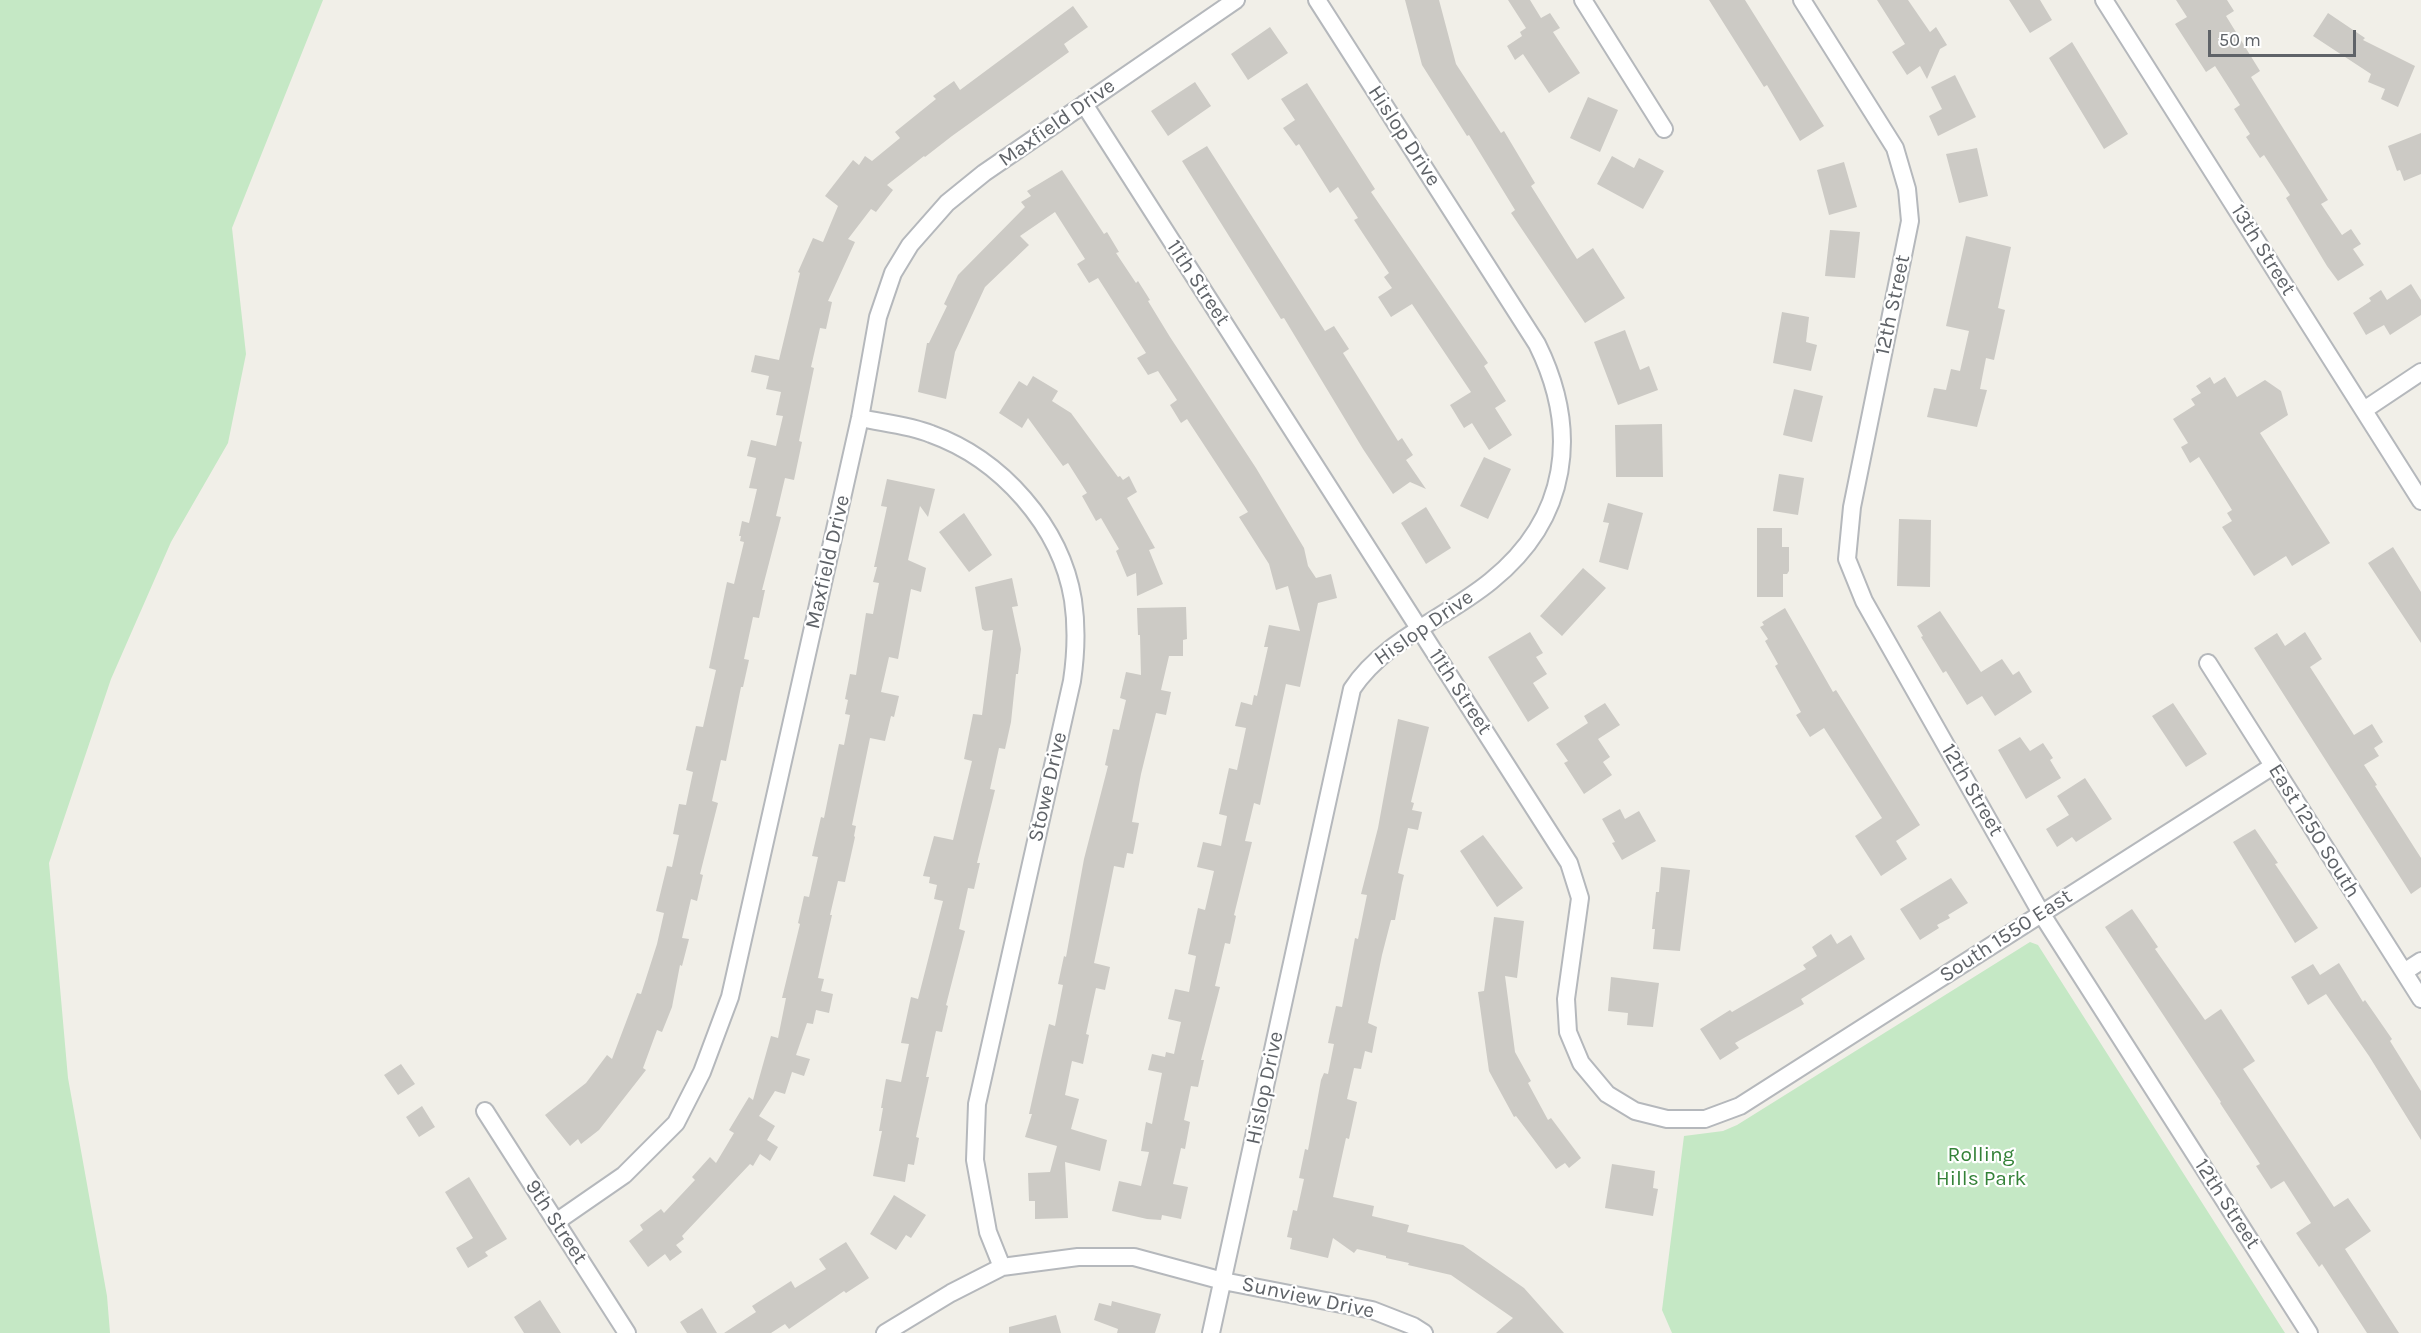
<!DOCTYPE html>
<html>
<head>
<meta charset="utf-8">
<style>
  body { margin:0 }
  #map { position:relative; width:2421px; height:1333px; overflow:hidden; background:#f1efe8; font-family:Karla,sans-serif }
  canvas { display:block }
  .scale { position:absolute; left:2208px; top:30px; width:148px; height:27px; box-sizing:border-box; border:3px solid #5f6368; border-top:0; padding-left:8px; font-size:18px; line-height:21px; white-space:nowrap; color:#5f6368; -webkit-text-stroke:4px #fff; paint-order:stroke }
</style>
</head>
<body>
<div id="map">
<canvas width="2421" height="1333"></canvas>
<div class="scale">50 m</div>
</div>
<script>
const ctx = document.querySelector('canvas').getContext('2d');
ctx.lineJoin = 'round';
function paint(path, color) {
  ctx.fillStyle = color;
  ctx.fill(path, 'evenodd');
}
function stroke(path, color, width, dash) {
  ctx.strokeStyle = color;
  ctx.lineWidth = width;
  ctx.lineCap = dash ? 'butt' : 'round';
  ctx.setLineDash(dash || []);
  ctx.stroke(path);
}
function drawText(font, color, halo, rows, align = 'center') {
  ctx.font = font + ' Karla,sans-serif';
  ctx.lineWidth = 4.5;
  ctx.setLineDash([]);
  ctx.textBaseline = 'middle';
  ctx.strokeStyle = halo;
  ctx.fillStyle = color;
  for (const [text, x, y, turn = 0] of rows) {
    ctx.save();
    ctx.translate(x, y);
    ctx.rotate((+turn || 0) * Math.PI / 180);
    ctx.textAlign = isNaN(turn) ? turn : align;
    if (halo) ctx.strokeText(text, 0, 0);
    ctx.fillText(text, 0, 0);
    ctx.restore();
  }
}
const green = new Path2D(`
  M0 0H323L232 228 246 354 228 443 171 542 111 679 49 863 68 1078 107 1296 110 1333H0Z
  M2030 942 2038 945 2285 1333H1672L1662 1310 1684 1136 1723 1131 1737 1125Z`);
const building = new Path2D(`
  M1405 0H1439L1456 64 1501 133 1504 131 1535 183 1531 186 1577 259 1593 248 1625 298 1585 323 1511 213 1515 210 1469 135 1467 136 1422 65Z
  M1508 0H1530L1541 18 1550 13 1560 28 1553 32 1580 73 1549 93 1523 54 1515 60 1507 46 1522 36 1520 32 1526 28Z
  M1709 0H1745L1824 126 1800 141 1767 85 1764 87Z
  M1877 0H1908L1930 32 1936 27 1947 45 1940 49 1927 79 1920 66 1907 75 1892 52 1905 44Z
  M2009 0H2040L2052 20 2030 33Z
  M2176 0H2227L2234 11 2226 16 2260 71 2251 77 2328 200 2321 204 2342 235 2351 229 2361 244 2353 249 2364 265 2338 281 2327 266 2286 198 2290 195 2264 155 2260 158 2246 137 2250 134 2234 109 2240 105 2215 66 2206 72 2175 24 2187 17Z
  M1073 6 1088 27 1064 44 1069 52 952 136 925 157 924 156 887 185 893 190 876 212 871 209 848 239 855 242 828 301 832 302 826 329 820 328 811 367 814 368 799 441 802 442 794 480 785 478 776 516 781 517 762 590H765L759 618 753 617 744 659 749 660 743 687H741L726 761 721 760 712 801 718 803 700 874 703 875 697 901 691 899 682 938 689 939 682 966 680 965 672 1007 662 1032 657 1030 643 1068 646 1070 599 1130 581 1144 578 1139 570 1146 545 1115 586 1083 607 1055 612 1059 637 993 641 994 657 944 664 913 656 911 667 866 672 867 679 835 673 834 679 804 686 805 693 772 686 770 696 726 703 727 716 670 709 668 727 582 734 584 744 542 740 541 741 536H739L742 521 749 523 757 489 749 488 756 458 747 456 751 440 776 446 783 416 776 415 781 392 766 389 769 376 751 372 755 355 779 360 800 273 798 272 813 238 823 242 838 206 825 196 853 160 859 165 865 156 872 161 900 138 895 132 936 99 933 96 954 81 960 90Z
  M2328 13 2365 38 2363 40 2415 66 2398 107 2381 99 2385 89 2368 82 2371 74 2313 36Z
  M1270 27 1288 53 1248 80 1231 54Z
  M2072 42 2128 134 2104 149 2049 58Z
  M1955 75 1976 117 1938 136 1929 116 1942 109 1931 87Z
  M1195 82 1211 106 1168 136 1151 111Z
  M1307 83 1375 189 1371 192 1488 363 1484 366 1506 401 1495 408 1512 435 1489 450 1472 423 1464 428 1450 405 1471 392 1412 304 1391 317 1378 297 1392 288 1384 277 1389 273 1354 220 1358 218 1338 187 1330 193 1299 144 1296 146 1283 128 1295 120 1281 99Z
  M1588 97 1618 110 1600 152 1570 138Z
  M2421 133V174L2404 181 2400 170 2397 171 2388 146Z
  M1207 146 1325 331 1334 326 1349 349 1343 353 1398 441 1402 438 1413 455 1406 460 1426 489 1410 482 1393 494 1363 449 1284 318 1281 319 1182 161Z
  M1977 148 1988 196 1959 203 1946 154Z
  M1612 156 1634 168 1639 158 1664 171 1643 209 1597 184Z
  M1844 162 1857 207 1829 215 1817 170Z
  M1062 170 1104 234 1107 232 1119 252 1116 253 1136 283 1138 281 1150 300 1148 301 1170 337 1256 468 1304 548 1308 566 1316 578 1331 574 1337 598 1318 603 1300 687 1286 684 1260 805 1254 803 1245 841 1252 842 1234 915 1236 916 1230 944 1225 943 1215 986 1220 987 1201 1060H1204L1198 1087 1191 1086 1184 1120 1190 1122 1185 1149 1181 1148 1173 1184 1188 1187 1181 1219 1162 1215 1161 1220 1147 1219 1112 1211 1119 1181 1141 1186 1149 1152 1141 1151 1146 1122 1152 1124 1162 1073 1148 1070 1152 1054 1165 1057 1166 1052 1174 1054 1181 1022 1168 1019 1175 989 1189 992 1196 956 1188 954 1198 908 1205 910 1214 871 1197 867 1203 842 1221 846 1227 816 1219 814 1229 768 1237 770 1246 728 1235 726 1241 702 1252 705 1254 695 1257 696 1268 647H1264L1269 625 1300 631 1288 586 1276 590 1269 564 1239 517 1248 512 1187 419 1181 423 1170 405 1177 400 1158 371 1148 375 1137 358 1146 353 1098 278 1089 283 1077 264 1085 259 1055 212 1020 236 1029 245 985 287 955 352 946 399 918 392 927 343H929L947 306 944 304 958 275 1025 207 1021 202 1031 196 1027 191Z
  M1830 230 1860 232 1855 278 1825 276Z
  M1966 236 2011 247 1998 308 2005 310 1994 360 1986 358 1980 389 1987 390 1977 427 1927 417 1934 388 1946 390 1951 369 1960 371 1969 331 1946 326Z
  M2411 284 2421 300V315L2390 335 2384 325 2366 335 2353 313 2371 301 2369 298 2381 290 2387 300Z
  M1782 312 1809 317 1806 342 1817 345 1811 371 1773 363Z
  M1625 330 1640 370 1649 366 1658 390 1618 405 1594 342Z
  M1033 376 1058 391 1052 401 1071 413 1118 477 1120 476 1123 480 1129 476 1137 492 1127 498 1155 548 1149 550 1163 584 1137 596 1136 573 1127 577 1116 551 1119 549 1101 518 1096 521 1082 496 1087 493 1068 463 1063 466 1028 418 1022 428 999 413 1019 381 1027 386Z
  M2210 377 2214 384 2225 377 2237 397 2265 380 2281 391 2288 415 2260 433 2330 543 2292 566 2286 556 2254 576 2222 527 2232 521 2227 513 2232 510 2199 457 2190 463 2181 447 2188 443 2173 419 2195 405 2191 399 2201 393 2196 386Z
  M1794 389 1823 396 1812 442 1783 435Z
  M1662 424 1663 477H1616L1615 425Z
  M1484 457 1511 469 1488 519 1460 506Z
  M1779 474 1804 478 1798 515 1773 511Z
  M887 479 935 489 928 517 920 506 908 560 926 568 921 592 911 589 898 659 889 657 881 692 899 696 894 717 891 716 885 741 870 738 852 825 856 826 854 836 855 837 845 882 838 881 830 915H832L818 978 824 979 821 991 833 994 829 1013 816 1010 813 1024 807 1023 796 1055 810 1059 804 1076 792 1072 785 1094 775 1091 759 1116 775 1126 767 1140 778 1147 770 1161 760 1154 753 1166 750 1164 682 1236 684 1239 676 1245 682 1252 670 1261 665 1254 648 1267 629 1241 643 1230 640 1225 661 1209 664 1213 695 1180 692 1177 710 1157 716 1163 734 1133 729 1130 749 1097 753 1100 771 1036 778 1038 786 998H782L800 924 798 923 804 896 809 897 818 857 812 856 821 817 824 818 839 744 844 745 850 715 845 714 848 700 845 699 850 674 856 675 866 613 873 614 879 583 873 582 877 567H874L887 507 881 506Z
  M1608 503 1643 513 1628 570 1599 562 1609 523 1603 522Z
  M1426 507 1451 548 1426 564 1401 523Z
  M964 513 992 555 969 572 939 532Z
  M1899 519 1931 520 1930 587 1897 586Z
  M1757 528H1782V547H1789V571L1787 574H1783V597H1757Z
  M2393 547 2421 592V643L2368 563Z
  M1583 568 1606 588 1562 636 1540 616Z
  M1012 578 1018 606 1012 607 1021 649 1018 674H1016L1011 722 1005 749 999 748 990 789 995 790 977 863H980L974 889 968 888 959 929 965 931 946 1005 948 1006 942 1032 936 1031 926 1077H929L916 1137 919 1138 914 1165 908 1164 905 1182 873 1176 882 1131H879L883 1108H881L886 1079 901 1082 909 1044 901 1043 911 997 918 999 943 901 934 899 937 885 929 883 930 877 923 876 934 836 953 840 972 761 964 759 973 714 982 715 993 630 985 631 982 629 975 587Z
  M1186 607 1187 639 1183 640V656H1169L1161 690 1171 692 1166 715 1156 713 1141 774 1132 822 1139 823 1133 854 1127 853 1124 868 1114 866 1108 896 1094 963 1110 967 1105 990 1096 988 1086 1034 1089 1035 1083 1064 1072 1061 1065 1095 1079 1099 1071 1129 1107 1140 1100 1171 1065 1162 1068 1218 1035 1219V1201H1029L1028 1173 1050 1172 1057 1146 1025 1137 1032 1114H1029L1049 1024 1055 1026 1063 985 1058 984 1064 956 1066 957 1084 859 1108 766 1105 765 1113 729 1119 730 1126 700 1120 698 1126 672 1141 675 1140 635H1138L1137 608Z
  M1785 608 1833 692 1836 690 1920 825 1896 841 1907 859 1881 876 1855 836 1882 818 1824 728 1810 737 1796 715 1801 712 1775 666 1778 664 1765 641 1768 639 1760 627 1764 625 1762 622Z
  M1940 611 1981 672 2002 659 2013 675 2019 671 2032 692 1995 716 1982 696 1967 705 1946 671 1943 673 1921 637 1923 636 1917 626Z
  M1530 632 1543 653 1536 657 1547 674 1533 683 1549 708 1528 722 1488 657Z
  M2305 632 2322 659 2310 667 2354 735 2372 724 2383 742 2374 748 2379 756 2364 765 2377 785 2375 786 2421 858V887L2411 894 2254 648 2277 633 2285 646Z
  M1605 703 1620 725 1598 739 1610 757 1603 762 1612 775 1584 794 1564 763 1568 761 1556 744 1588 723 1584 716Z
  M2173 703 2207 754 2186 767 2152 716Z
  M1398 719 1429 727 1411 802 1414 803 1412 810 1422 812 1418 830 1408 828 1398 873 1404 875 1402 883 1395 920H1391L1382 955 1368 1023 1377 1027 1372 1053 1365 1051 1361 1069 1354 1068 1347 1099 1357 1102 1349 1139 1346 1138 1333 1197 1374 1206 1372 1216 1409 1225 1407 1232 1463 1245 1524 1288 1564 1333H1496L1513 1318 1451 1275 1408 1265 1409 1263 1386 1258V1256L1357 1249 1354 1253 1333 1238 1328 1258 1290 1249 1292 1238 1287 1237 1293 1210 1297 1211 1304 1179 1299 1178 1305 1149 1308 1150 1321 1080 1324 1073 1328 1074 1334 1044 1328 1043 1336 1006 1342 1007 1355 938 1358 939 1367 895 1361 894 1378 828Z
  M2020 737 2030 751 2043 743 2053 758 2050 760 2061 778 2026 799 1998 750Z
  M2085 778 2112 819 2076 842 2072 837 2057 847 2046 829 2069 815 2057 796Z
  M1620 809 1625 819 1639 811 1656 841 1622 860 1612 843 1615 842 1602 819Z
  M2255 829 2278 863 2275 864 2318 928 2295 943 2233 842Z
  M1483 835 1523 888 1497 907 1460 851Z
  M1661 867 1690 870 1680 951 1653 949 1655 929H1652L1656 892H1659Z
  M1951 878 1968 903 1948 915 1950 918 1937 925 1939 928 1920 940 1900 909Z
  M2132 909 2158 947 2155 949 2205 1020 2221 1009 2255 1061 2243 1069 2334 1207 2348 1198 2371 1231 2345 1249 2399 1333H2367L2322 1264 2319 1267 2296 1233 2311 1223 2284 1181 2271 1189 2256 1166 2260 1164 2220 1103 2221 1102 2105 927Z
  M1494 917 1524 921 1517 978 1505 976 1515 1052 1531 1081 1528 1083 1548 1120 1551 1118 1581 1158 1569 1168 1565 1163 1556 1169 1516 1116 1514 1117 1489 1071 1478 992 1484 991Z
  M1831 934 1837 944 1851 935 1865 959 1801 999 1804 1004 1735 1043 1739 1048 1720 1060 1700 1029 1730 1010 1732 1012 1806 969 1803 965 1817 956 1812 947Z
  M2339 963 2363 1002 2365 1000 2392 1039 2390 1041 2421 1091V1140L2369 1056 2326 994 2308 1005 2291 977 2313 964 2320 975Z
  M1611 977 1659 983 1653 1027 1627 1025 1628 1013 1608 1011Z
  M401 1064 415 1084 398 1095 384 1075Z
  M422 1106 435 1127 419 1137 406 1117Z
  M1612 1164 1655 1171 1653 1188 1658 1189 1653 1216 1605 1208Z
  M469 1177 507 1239 485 1252 488 1256 468 1268 456 1248 473 1238 445 1192Z
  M894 1195 926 1215 911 1238 906 1235 896 1250 870 1234Z
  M846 1242 869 1278 846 1293 844 1291 789 1329 785 1324 771 1333H724L756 1312 752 1306 791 1281 795 1288 826 1269 819 1259Z
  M540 1300 561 1333H524L514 1317Z
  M1112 1301 1161 1314 1155 1333H1117L1118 1329 1094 1320 1099 1303 1111 1306Z
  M702 1308 717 1333H687L680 1322Z
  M1056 1315 1061 1333H1009V1327Z`);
const street = new Path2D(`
  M1583 0 1664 129
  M1802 0 1895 148 1907 189 1910 221 1852 507 1847 559 1864 601 2041 913 2309 1333
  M2104 0 2421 501
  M1084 104 1569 863 1580 898 1566 999 1568 1032 1581 1063 1607 1094 1635 1111 1667 1119H1705L1740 1106 2273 766
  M2364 410 2421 372
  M860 418C883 423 909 425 931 434 1001 459 1061 526 1073 600 1077 627 1076 654 1072 681L977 1104 975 1160 988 1232 1002 1267
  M2208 663 2421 999
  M2404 972 2421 961
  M485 1111 627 1333
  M556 1222 624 1175 676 1123 702 1072 730 997 860 418 878 317 893 273 910 245 947 203 984 173 1236 0
  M885 1333 951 1293 1002 1267 1078 1257H1134L1223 1281 1372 1310 1413 1326 1424 1333
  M1211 1333 1352 689C1384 640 1446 618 1491 581 1569 518 1580 431 1537 344L1317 0`);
const streetNames = [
  ["Maxfield Drive",1057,123,-35],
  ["Hislop Drive",1404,136,57],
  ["13th Street",2263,250,58],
  ["11th Street",1198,283,57],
  ["12th Street",1893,305,-78],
  ["Maxfield Drive",828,562,-77],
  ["Hislop Drive",1424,628,-35],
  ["11th Street",1460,692,57],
  ["Stowe Drive",1048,787,-77],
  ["12th Street",1972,790,60],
  ["East 1250 South",2314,831,58],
  ["South 1550 East",2006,936,-33],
  ["Hislop Drive",1265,1088,-78],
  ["12th Street",2227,1204,57],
  ["9th Street",556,1222,57],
  ["Sunview Drive",1308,1298,12]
];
const parkNames = [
  ["Rolling",1981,1155],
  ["Hills Park",1981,1179]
];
paint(green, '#c5e8c5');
paint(building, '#cccac5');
stroke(street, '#b5b8bc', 20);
stroke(street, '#fff', 16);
drawText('21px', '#5f6368', '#fff', streetNames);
drawText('21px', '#348238', '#fff', parkNames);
</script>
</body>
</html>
